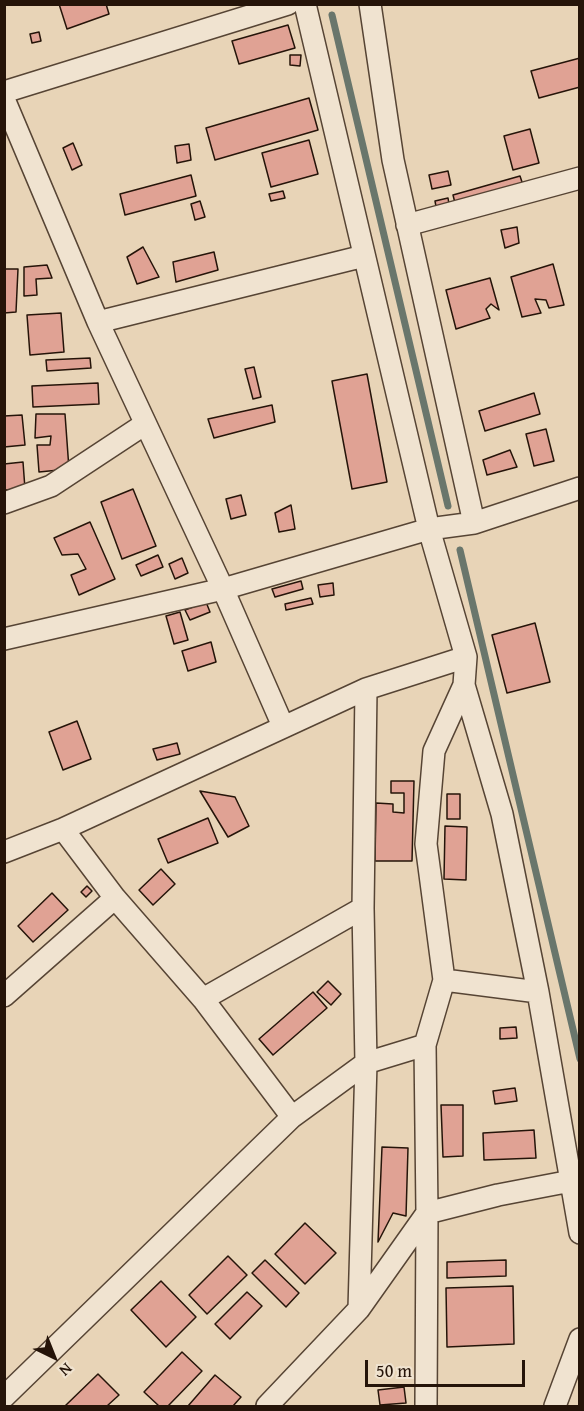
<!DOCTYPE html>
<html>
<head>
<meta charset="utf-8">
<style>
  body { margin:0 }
  #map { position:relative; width:584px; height:1411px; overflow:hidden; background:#e8d4b7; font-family:"Gentium Book Plus",serif }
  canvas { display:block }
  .frame { position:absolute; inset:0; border:6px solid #251409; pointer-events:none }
  .north { position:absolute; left:24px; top:1327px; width:60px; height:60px; -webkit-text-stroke:4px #f0e3d0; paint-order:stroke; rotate:137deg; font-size:16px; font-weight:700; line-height:24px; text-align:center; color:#251409 }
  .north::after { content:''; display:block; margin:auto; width:21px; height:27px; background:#251409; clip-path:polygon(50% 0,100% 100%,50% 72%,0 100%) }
  .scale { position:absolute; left:365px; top:1360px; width:160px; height:27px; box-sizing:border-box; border:3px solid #251409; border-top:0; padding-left:8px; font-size:18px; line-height:21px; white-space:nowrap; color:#251409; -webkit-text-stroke:4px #f0e3d0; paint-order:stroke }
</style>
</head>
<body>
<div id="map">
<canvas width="584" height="1411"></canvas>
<div class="frame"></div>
<div class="north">N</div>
<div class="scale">50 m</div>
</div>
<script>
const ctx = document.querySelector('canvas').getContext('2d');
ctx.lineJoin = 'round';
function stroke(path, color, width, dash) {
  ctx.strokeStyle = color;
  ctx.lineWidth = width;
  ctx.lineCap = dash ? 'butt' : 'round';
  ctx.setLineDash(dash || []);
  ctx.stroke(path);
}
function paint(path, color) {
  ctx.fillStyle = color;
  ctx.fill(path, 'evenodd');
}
const stream = new Path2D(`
  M332 15 448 506
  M460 550 580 1059`);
const building = new Path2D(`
  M59 4H106L109 14 67 29Z
  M288 25 295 48 239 64 232 41Z
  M39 32 41 41 32 43 30 34Z
  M290 55H301L300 66 290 65Z
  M580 58V87L539 98 531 71Z
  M309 98 318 130 215 160 206 128Z
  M530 129 539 163 513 170 504 136Z
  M309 140 318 174 271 187 262 153Z
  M73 143 82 165 72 170 63 148Z
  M189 144 191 160 177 163 175 146Z
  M448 171 451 185 432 189 429 175Z
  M191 175 196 196 125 215 120 194Z
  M520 176 523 185 455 203 453 195Z
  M283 191 285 198 271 201 269 194Z
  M448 198 450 210 437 212 435 201Z
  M200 201 205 217 195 220 191 204Z
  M517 227 519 243 505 248 501 230Z
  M143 247 159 277 137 284 127 257Z
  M214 252 218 270 176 282 173 262Z
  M553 264 564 305 549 308 546 300 535 299 541 313 522 317 511 277Z
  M47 265 52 278 36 279 37 295 24 296V267Z
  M4 269H18L16 312 4 313Z
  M490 278 499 310 491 304 486 309 490 318 456 329 446 290Z
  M61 313 64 352 30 355 27 315Z
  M90 358 91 368 47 371 46 360Z
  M254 367 261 397 253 399 245 369Z
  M367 374 387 482 352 489 332 381Z
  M98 383 99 404 33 407 32 386Z
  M534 393 540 414 485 431 479 411Z
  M272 405 275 422 214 438 208 419Z
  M36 414H65L69 469 39 472 37 445H50L51 436 35 438Z
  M22 415 25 445 4 447V416Z
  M546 429 554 461 534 466 526 434Z
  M510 450 517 467 487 475 483 460Z
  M23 462 25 489 4 490V464Z
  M133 489 156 546 122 559 101 502Z
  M241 495 246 515 231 519 226 499Z
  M291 505 295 529 279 532 275 513Z
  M90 522 115 579 79 595 71 575 86 569 78 554 62 555 54 538Z
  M158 555 163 567 141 576 136 565Z
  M182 558 188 573 175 579 169 564Z
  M301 581 303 589 275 597 272 589Z
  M333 583 334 595 320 597 318 585Z
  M311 598 313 604 286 610 285 604Z
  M206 602 210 612 190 620 185 610Z
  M180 612 188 640 174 644 166 616Z
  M535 623 550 682 507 693 492 635Z
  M211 642 216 662 188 671 182 651Z
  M77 721 91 759 63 770 49 732Z
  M177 743 180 754 157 760 153 749Z
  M391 781H414L412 861H375L376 803 393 804V812L404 813V793H391Z
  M200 791 235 797 249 826 228 837Z
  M447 794H460V819H447Z
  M208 818 218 843 168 863 158 839Z
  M445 826 467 827 466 880 444 879Z
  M161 869 175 884 153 905 139 890Z
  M87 886 92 891 86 897 81 892Z
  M52 893 68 910 33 942 18 926Z
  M328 981 341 994 331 1005 317 992Z
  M313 992 327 1008 273 1055 259 1039Z
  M516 1027 517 1038 500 1039V1028Z
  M515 1088 517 1101 495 1104 493 1091Z
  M441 1105H463V1156L443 1157Z
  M534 1130 536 1158 484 1160 483 1133Z
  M382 1147 408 1148 406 1216 393 1213 378 1242Z
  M305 1223 336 1253 305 1284 275 1254Z
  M228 1256 247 1275 207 1314 189 1295Z
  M265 1260 299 1293 286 1307 252 1273Z
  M506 1260V1276L447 1278V1262Z
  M161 1281 196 1317 166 1347 131 1310Z
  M513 1286 514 1344 447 1347 446 1288Z
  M247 1292 262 1306 230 1339 215 1324Z
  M182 1352 202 1371 168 1406H159L144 1392Z
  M98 1374 119 1395 107 1406H65Z
  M215 1375 241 1397 233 1406H188Z
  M404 1387 406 1403 380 1405 378 1390Z`);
const street = new Path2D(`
  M305 4 429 529 466 657 464 685 502 814 538 992 580 1233
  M370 4 393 160 474 523
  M4 92 288 4
  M4 99 98 322 223 589 283 726
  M407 225 580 178
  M98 322 364 256
  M4 503 51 486 145 424
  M4 639 223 589 429 529 474 523 580 488
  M63 829 115 898 203 999 292 1117
  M4 852 63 829 366 689 466 657
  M444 980 538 992
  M4 996 115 898
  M203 999 363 908
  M359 1309 366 1063 363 908 366 689
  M4 1397 292 1117 366 1063 425 1045
  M267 1406 359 1309 427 1213 498 1195 571 1181
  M426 1406 427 1213 425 1045 444 980 426 844 434 751 464 685
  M555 1406 580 1339`);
stroke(stream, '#69766c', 7);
paint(building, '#e0a294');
stroke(building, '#251409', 1.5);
stroke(street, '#564434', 24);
stroke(street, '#f0e3d0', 21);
</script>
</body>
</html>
